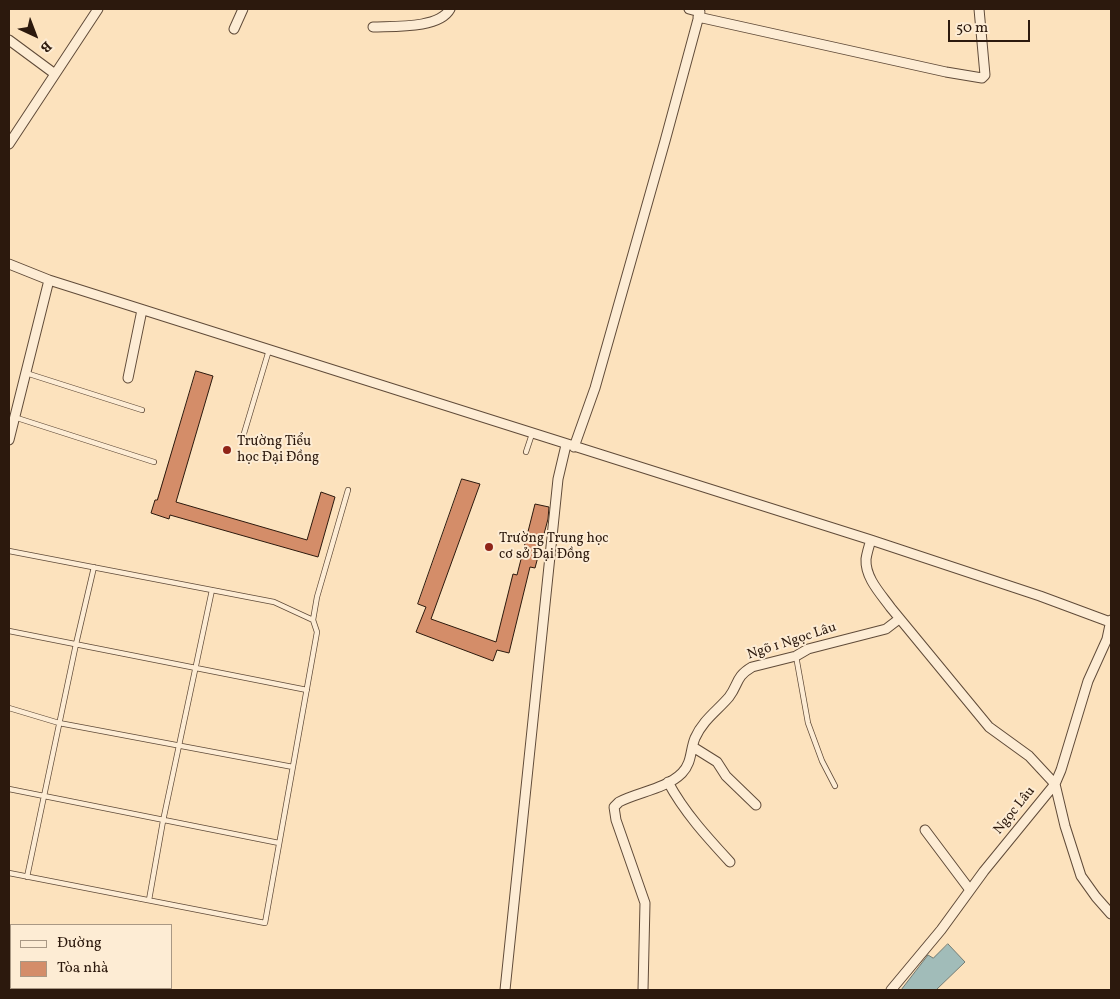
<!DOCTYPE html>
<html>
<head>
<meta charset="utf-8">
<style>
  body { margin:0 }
  #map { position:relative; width:1120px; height:999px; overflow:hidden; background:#fce2bd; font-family:Vollkorn,serif }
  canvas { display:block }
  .frame { position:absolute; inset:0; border:10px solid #2c190d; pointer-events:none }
  .legend { position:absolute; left:10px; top:924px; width:162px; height:65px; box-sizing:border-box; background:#fdecd4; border:1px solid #a99884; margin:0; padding:6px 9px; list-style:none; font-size:15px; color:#2c190d }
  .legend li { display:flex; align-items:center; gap:10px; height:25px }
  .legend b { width:25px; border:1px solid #a99884 }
  .north { position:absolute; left:10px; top:10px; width:50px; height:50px; -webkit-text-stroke:4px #fdecd4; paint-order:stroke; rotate:137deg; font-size:14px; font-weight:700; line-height:20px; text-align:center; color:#2c190d }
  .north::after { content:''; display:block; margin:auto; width:18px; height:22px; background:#2c190d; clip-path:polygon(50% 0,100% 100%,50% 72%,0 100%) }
  .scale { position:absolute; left:948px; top:20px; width:82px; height:22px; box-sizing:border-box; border:2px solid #2c190d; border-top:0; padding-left:6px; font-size:15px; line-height:18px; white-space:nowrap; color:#2c190d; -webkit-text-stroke:4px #fdecd4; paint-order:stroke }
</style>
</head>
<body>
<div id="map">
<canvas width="1120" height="999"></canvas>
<div class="frame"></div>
<ul class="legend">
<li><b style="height:6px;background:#fdecd4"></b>Đường</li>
<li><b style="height:14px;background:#d48d69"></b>Tòa nhà</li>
</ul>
<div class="north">B</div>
<div class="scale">50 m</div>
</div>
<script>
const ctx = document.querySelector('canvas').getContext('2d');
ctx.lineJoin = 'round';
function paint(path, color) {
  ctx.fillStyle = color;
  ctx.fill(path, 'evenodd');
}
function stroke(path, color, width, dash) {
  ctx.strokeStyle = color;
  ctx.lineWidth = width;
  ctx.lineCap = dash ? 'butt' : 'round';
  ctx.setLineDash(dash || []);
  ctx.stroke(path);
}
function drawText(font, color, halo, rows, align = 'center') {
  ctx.font = font + ' Vollkorn,serif';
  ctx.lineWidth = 4;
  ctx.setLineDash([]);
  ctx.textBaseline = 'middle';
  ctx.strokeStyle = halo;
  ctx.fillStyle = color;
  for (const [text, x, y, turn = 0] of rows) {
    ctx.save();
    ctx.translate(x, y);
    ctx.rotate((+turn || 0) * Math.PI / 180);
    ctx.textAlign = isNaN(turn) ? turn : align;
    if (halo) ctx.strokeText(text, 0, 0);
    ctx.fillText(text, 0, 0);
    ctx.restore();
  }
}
const water = new Path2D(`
  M948 944 965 962 936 990H901L928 955 933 958Z`);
const building = new Path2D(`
  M196 371 213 376 176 502 307 540 321 492 335 497 318 557 170 515 169 519 151 513 155 500H157Z
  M462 479 480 484 431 619 496 642 513 574 517 575 535 504 549 507 548 519 535 568 530 567 509 653 497 650 493 661 416 632 426 607 418 604Z`);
const service = new Path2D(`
  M26 373 142 410
  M14 417 154 462
  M242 440 269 350
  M526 452 532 434
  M9 551 274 602 313 620
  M9 631 307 690
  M796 656 808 723 822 761 835 786
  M9 708 59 723 293 767
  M9 789 279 843
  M9 873 265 923 317 632 313 620 317 597 348 490
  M27 877 76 644 94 567
  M149 900 163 821 212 590`);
const minor = new Path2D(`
  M698 17 946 72 982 78 985 75 979 9
  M373 27C393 26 439 29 450 9
  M234 29 243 9
  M9 40 55 74
  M9 144 98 9
  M9 264 49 280 871 540 1040 596 1110 622
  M128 378 142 310
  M9 440 49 280
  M574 447 595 388 665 141 700 12 689 9
  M871 540C869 546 867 553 866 559 865 578 881 594 891 608L989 727 1029 756 1055 784 1065 826 1081 876 1096 897 1111 914
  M693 747 717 762 726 776 756 805
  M668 782C684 812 707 837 730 862
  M925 830 970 890
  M505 990 558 479 566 445
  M643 990 645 903 616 820 614 807 619 802C638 792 666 789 682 773 692 763 690 750 695 738 703 720 717 711 729 697 739 684 735 677 752 667L796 656 808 649 886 629 899 619
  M891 990 941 930 984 871 1055 784 1061 770 1088 681 1107 639 1111 620`);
const markers = [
  [227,450,5,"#8f2418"],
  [489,547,5,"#8f2418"]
];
const poiNames = [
  ["Trường Tiểu",237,442],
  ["học Đại Đồng",237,458],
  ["Trường Trung học",499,539],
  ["cơ sở Đại Đồng",499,555]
];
const streetNames = [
  ["Ngõ 1 Ngọc Lâu",792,642,-18],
  ["Ngọc Lâu",1015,811,-51]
];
paint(water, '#a1bcb9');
stroke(water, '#727b74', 1);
paint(building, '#d48d69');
stroke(building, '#2c190d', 1);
stroke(service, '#604b39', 6);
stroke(minor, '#604b39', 11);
stroke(service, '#fdecd4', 4.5);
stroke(minor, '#fdecd4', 9);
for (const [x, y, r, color] of markers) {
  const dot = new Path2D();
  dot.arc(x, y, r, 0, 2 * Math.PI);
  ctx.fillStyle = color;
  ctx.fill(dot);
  stroke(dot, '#fdecd4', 2);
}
drawText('14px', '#2c190d', '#fdecd4', poiNames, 'left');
drawText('14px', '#2c190d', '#fdecd4', streetNames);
</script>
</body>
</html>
